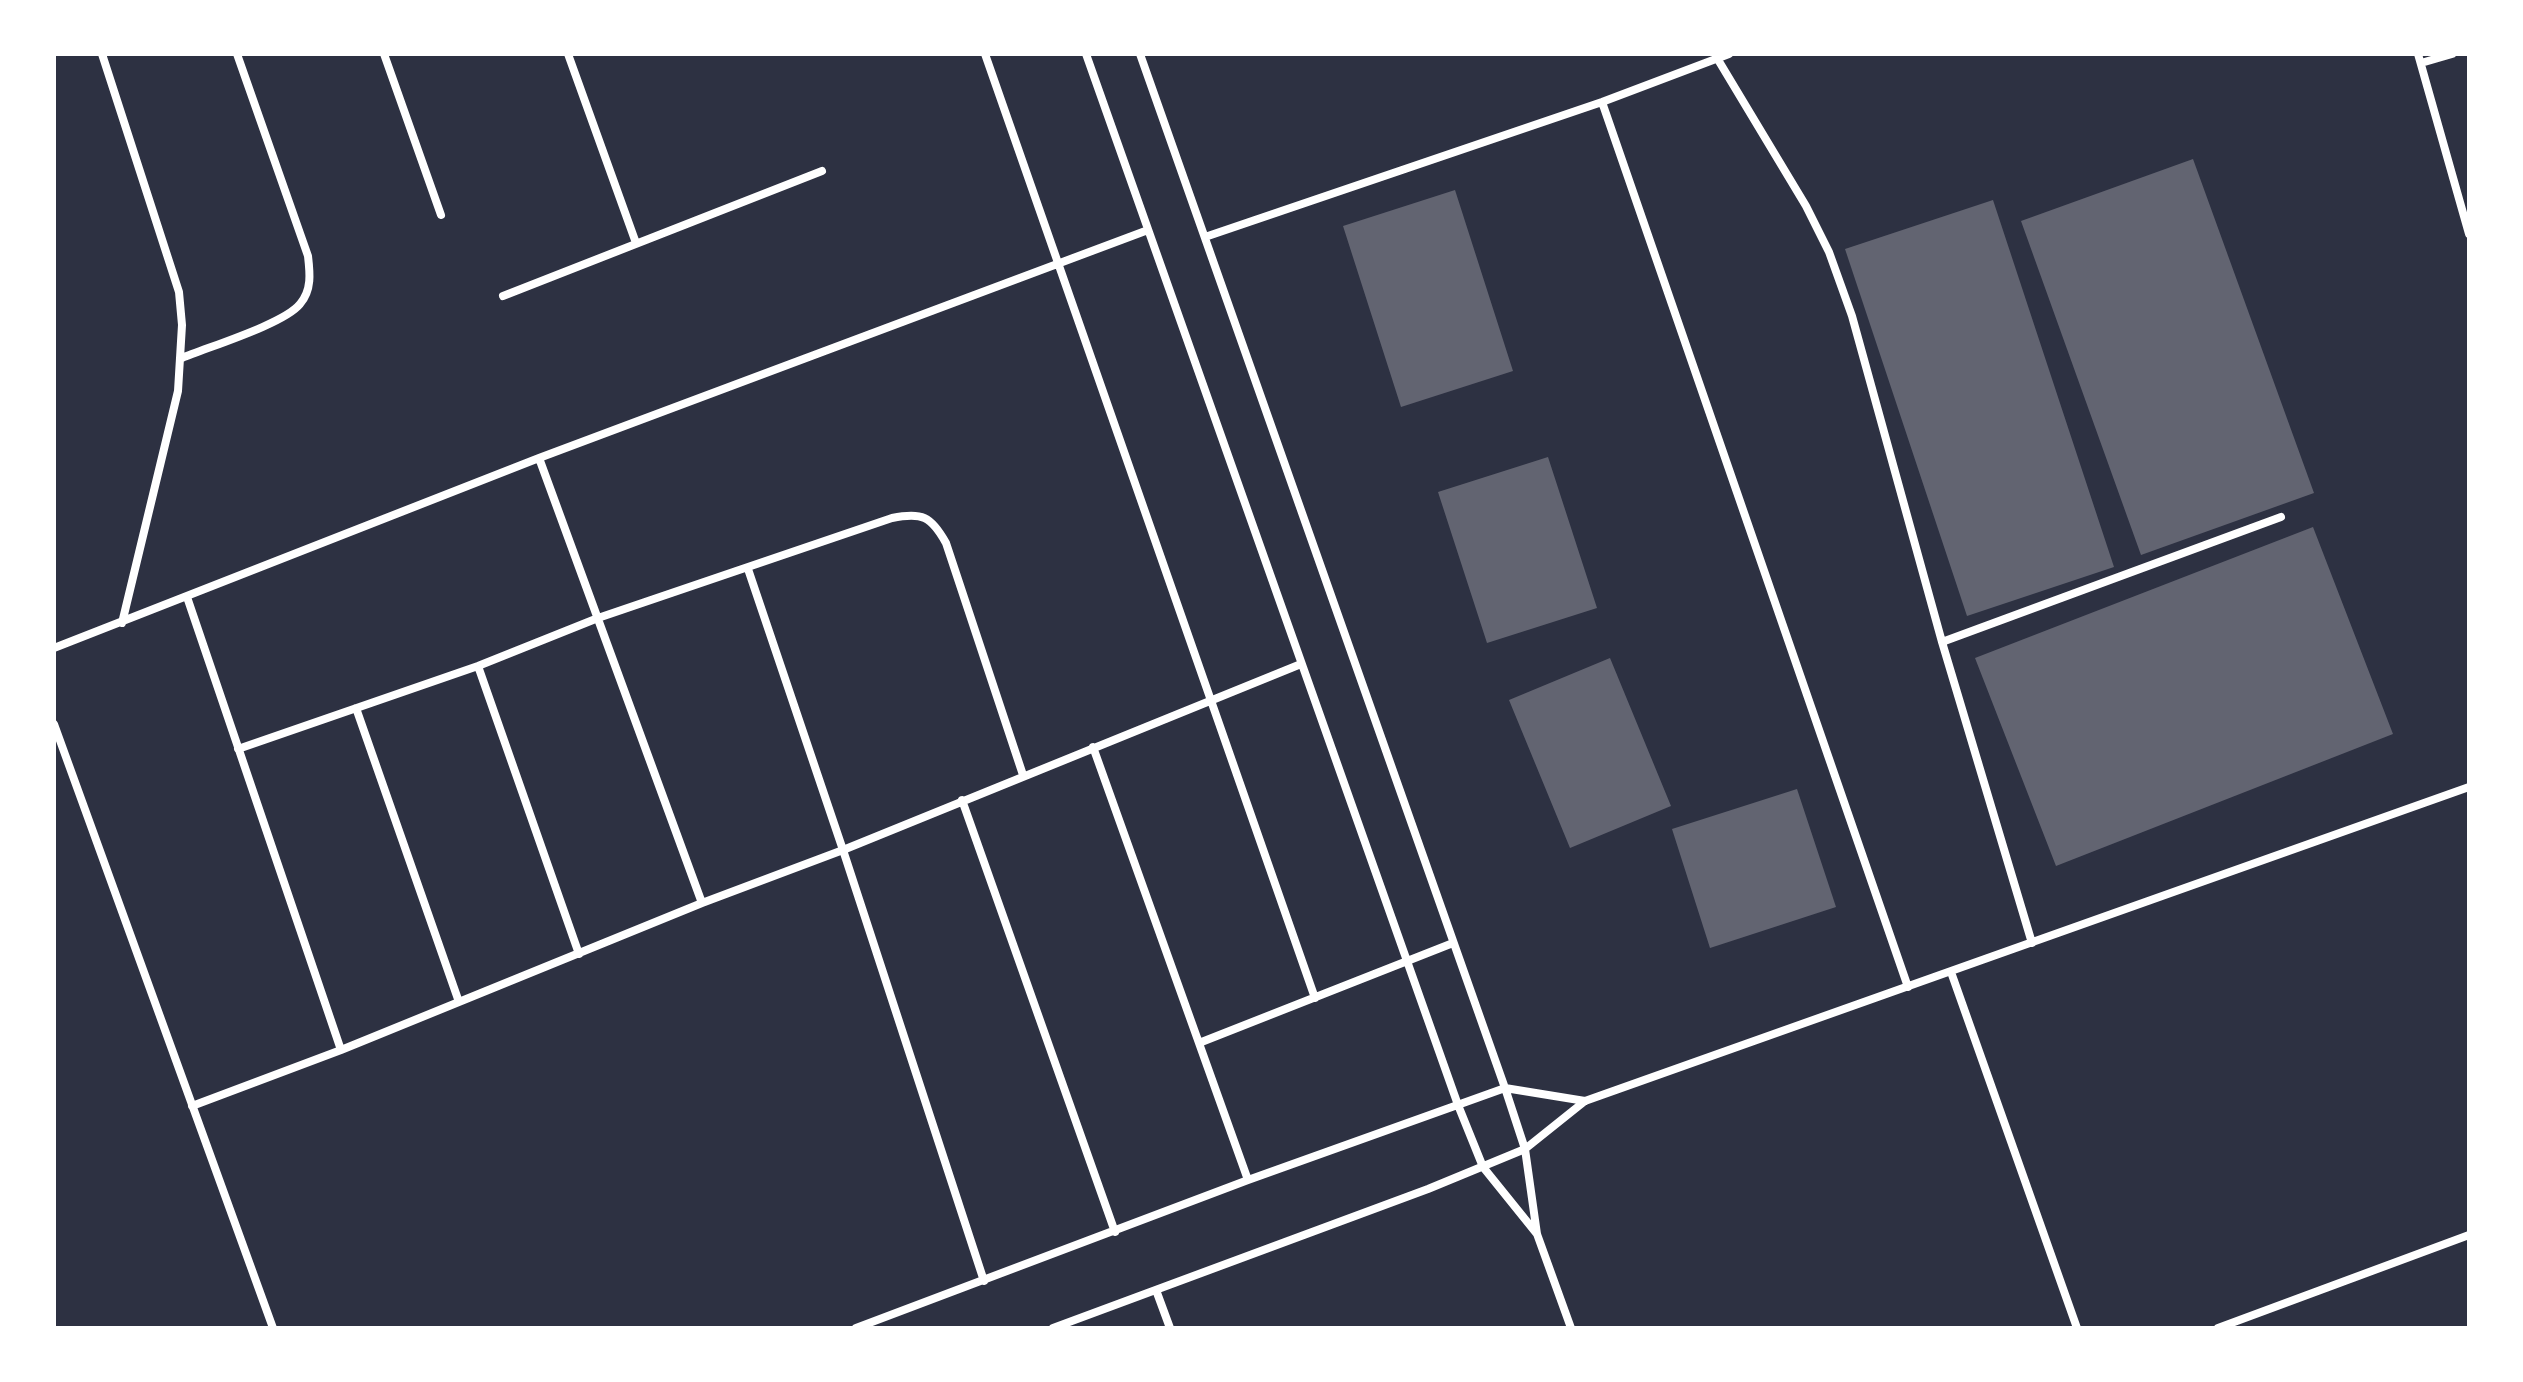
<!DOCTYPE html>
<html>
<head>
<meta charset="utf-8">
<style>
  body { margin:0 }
  #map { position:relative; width:2523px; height:1382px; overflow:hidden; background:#2d3142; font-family:Poppins,sans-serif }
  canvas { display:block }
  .frame { position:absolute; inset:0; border:56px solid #fff; pointer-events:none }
</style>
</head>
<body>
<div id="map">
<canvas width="2523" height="1382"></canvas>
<div class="frame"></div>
</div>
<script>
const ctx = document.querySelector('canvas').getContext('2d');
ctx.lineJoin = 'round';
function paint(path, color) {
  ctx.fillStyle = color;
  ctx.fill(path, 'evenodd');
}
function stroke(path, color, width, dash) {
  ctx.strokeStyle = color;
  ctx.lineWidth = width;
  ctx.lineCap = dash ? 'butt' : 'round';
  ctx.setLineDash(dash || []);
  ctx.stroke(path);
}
const building = new Path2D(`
  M2193 159 2314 493 2141 555 2021 221Z
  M1455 190 1513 371 1401 407 1343 226Z
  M1993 200 2114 567 1967 616 1845 249Z
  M1548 457 1597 608 1487 643 1438 492Z
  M2313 527 2393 734 2056 866 1975 658Z
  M1610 658 1671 806 1570 848 1509 700Z
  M1797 789 1836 907 1710 948 1672 829Z`);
const minor = new Path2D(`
  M102 54 179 292 182 325 178 391 122 623
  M384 54 441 215
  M568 54 636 243
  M985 54 1315 998
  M1086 54 1458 1105 1483 1167 1537 1234
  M1140 54 1505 1088 1525 1149 1537 1234 1571 1328
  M2418 54 2469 234
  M1717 58 1806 206 1829 252 1852 316 1942 642 2032 943
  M2421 63 2452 54
  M1602 102 1908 987
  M1205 237 1602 102 1729 54
  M503 296 822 171
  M182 358C208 347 284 324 300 304 312 290 310 273 308 256L237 54
  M539 458 702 903
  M748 569 843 850 984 1281
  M187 597 341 1050
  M1942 642 2281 517
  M54 648 539 458 1148 230
  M478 666 579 954
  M356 708 459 1002
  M54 724 273 1328
  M1093 747 1248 1180
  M238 749 478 666 598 618 892 518C922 512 931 516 946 543L1023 775
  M962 800 1115 1232
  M1951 972 2077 1328
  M1199 1043 1453 943
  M192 1106 341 1050 702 903 843 850 1301 664
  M1156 1290 1170 1328
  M856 1328 1248 1180 1505 1088 1585 1101
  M1053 1328 1428 1189 1525 1149 1585 1101 2469 787
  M2218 1328 2469 1235`);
paint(building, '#626471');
stroke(minor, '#fff', 8);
</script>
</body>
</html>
